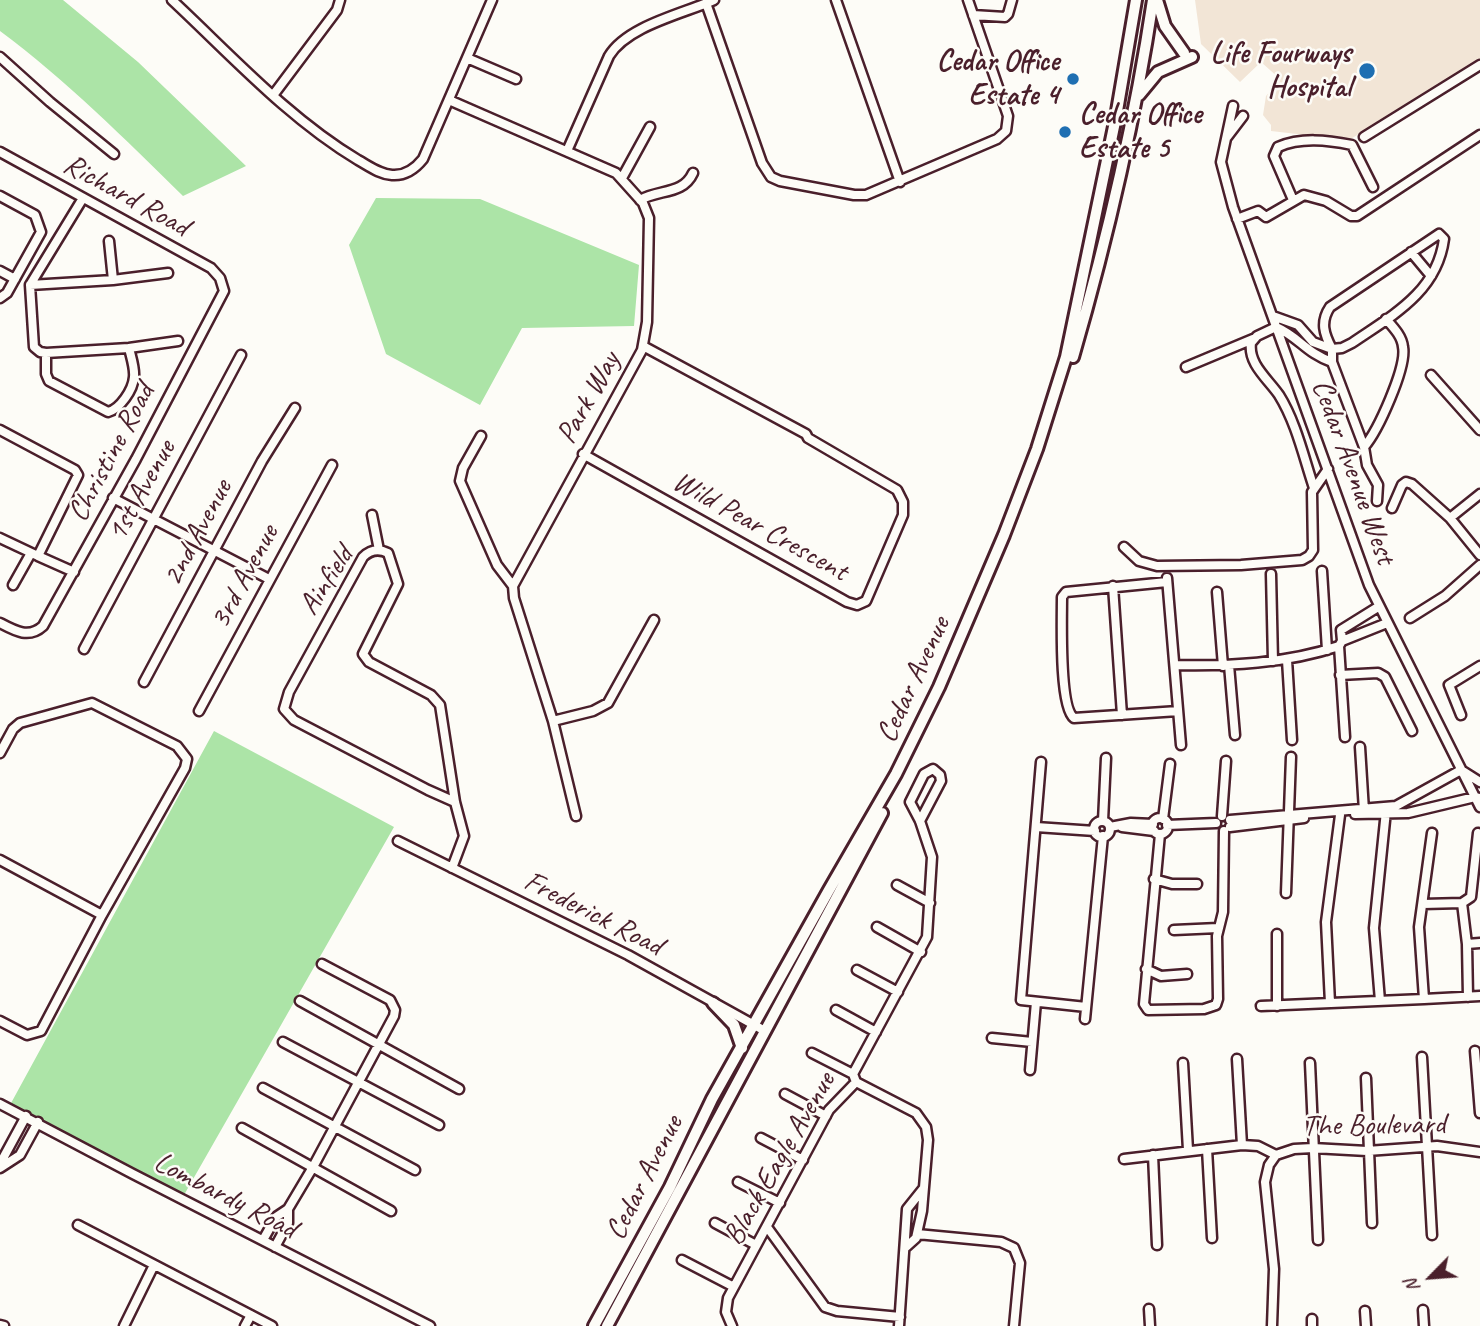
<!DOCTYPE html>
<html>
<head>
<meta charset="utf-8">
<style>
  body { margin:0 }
  #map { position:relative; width:1480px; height:1326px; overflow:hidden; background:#fdfcf7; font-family:Caveat,sans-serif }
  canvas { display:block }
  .north { position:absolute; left:1396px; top:1242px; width:70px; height:70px; -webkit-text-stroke:5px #fdfcf7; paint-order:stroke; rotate:245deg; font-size:19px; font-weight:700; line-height:28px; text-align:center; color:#4a1f2b }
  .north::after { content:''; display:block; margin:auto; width:24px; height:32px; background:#4a1f2b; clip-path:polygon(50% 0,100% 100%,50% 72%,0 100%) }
</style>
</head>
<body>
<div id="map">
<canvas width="1480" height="1326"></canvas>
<div class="north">N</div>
</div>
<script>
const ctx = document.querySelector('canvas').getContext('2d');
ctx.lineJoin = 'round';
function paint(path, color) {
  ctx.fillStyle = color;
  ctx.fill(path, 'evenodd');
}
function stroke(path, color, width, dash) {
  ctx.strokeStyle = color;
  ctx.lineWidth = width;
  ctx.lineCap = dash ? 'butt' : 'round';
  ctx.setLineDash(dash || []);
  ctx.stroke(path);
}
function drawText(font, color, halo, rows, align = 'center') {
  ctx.font = font + ' Caveat,sans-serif';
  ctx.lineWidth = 5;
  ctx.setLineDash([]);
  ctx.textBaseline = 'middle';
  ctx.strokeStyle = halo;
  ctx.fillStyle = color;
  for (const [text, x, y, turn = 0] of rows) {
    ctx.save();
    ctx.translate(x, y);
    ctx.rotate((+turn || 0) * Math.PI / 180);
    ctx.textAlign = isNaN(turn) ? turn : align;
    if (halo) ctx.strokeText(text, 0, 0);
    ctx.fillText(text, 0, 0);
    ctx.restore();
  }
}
const built = new Path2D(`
  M1195 0H1480V60L1349 140 1271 131V125L1263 115 1266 96 1280 79 1261 62 1240 82 1201 44Z`);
const green = new Path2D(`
  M0 0H63L138 62 246 166 183 196C125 139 66 80 0 31Z
  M376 198 480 199 639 265 634 326 522 328 480 405 386 354 349 245Z
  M214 731 394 827 184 1195 10 1105Z`);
const minor = new Path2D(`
  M172 0C231 55 288 118 358 160 369 166 379 174 392 175 405 176 415 169 423 159L492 0
  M836 0 900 182
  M706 3 762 163 771 177 780 181 854 195H866L997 139 1006 131 1008 116 968 0
  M973 15 1005 17 1008 14 1012 0
  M0 57 50 102 114 154
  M467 58 516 79
  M274 94 337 10 340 0
  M449 100 616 173 643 203 649 218 647 322 642 350 513 586 514 598 553 721 576 816
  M1233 106 1221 162 1233 207 1369 585 1480 807
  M1227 137 1243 116
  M1364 137 1480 65
  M567 151 609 56C627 26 682 14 714 0
  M0 152 211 268 220 278 224 291 136 459 43 626C29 639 15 631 0 623
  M622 178 650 127
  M0 196 35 215 41 232 7 293 0 298
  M83 198 30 285 34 347 40 352 46 353 129 348 178 341
  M640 200C659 189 683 195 693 173
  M1293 200 1274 156 1278 147C1301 137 1327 140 1352 145L1373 187
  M1237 219 1258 211 1266 217 1304 195 1326 201 1351 216H1357L1480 135
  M1439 234 1444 239C1437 292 1393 315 1352 343L1342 348 1332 349C1324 334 1320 322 1330 307Z
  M109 241 113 280
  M1411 252 1431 276
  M0 271 15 279
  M30 285 113 280 168 273
  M1273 316 1298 325 1313 342 1332 349V362L1364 447C1378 431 1407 367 1403 347 1402 336 1393 327 1386 319
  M46 353V374L49 381 108 412C120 409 133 390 134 377 135 368 131 357 129 348
  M1186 367 1253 339
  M1431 375 1480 430
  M0 430 75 470 78 475 38 556 0 538
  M481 436 463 468 460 481 497 565 513 586
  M1364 447 1367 465 1378 485 1377 501
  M583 454 847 602 857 605 866 601 903 515V502L897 490 808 438 806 434 643 346
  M1314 488C1304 458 1296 422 1279 395 1268 379 1248 364 1251 343L1257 336 1276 327C1299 337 1306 353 1332 362
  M113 498 269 579
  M1392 508 1402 485 1406 482 1412 484 1450 518 1480 555
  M372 515 379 550
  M1450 518 1480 494
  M1124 547 1139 561 1157 566 1241 565 1302 560 1309 556 1313 550 1312 492 1328 469
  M38 556 74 572
  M1322 571 1327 650
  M1271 574 1273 661
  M1167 578 1181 745
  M1167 582 1066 592 1062 597C1062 619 1059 707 1074 718L1178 711
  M13 585 31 553
  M1113 586 1122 715
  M1217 592 1223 666
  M1410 618 1445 596 1480 565
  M1342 641 1341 630 1378 607
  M1339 646 1345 737
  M84 649 241 355
  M1287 660 1292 740
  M1175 665C1230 666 1285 664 1339 646L1342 641 1387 623
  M1229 665 1235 735
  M1340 675 1378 673 1385 677 1412 731
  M144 682 262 461 295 408
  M199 711 332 465
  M1461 715 1449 685 1480 666
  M553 721 593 711 608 703 654 620
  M1360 747 1364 811
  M0 753 13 729 20 723 92 703 177 746 187 759 185 768 102 915 41 1031 27 1035 0 1021
  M1041 762 1021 1000 1086 1007
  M1355 814 1408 813 1475 797 1480 798
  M1222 816 1226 761
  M1152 826a8 8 0 1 1 16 0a8 8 0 1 1-16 0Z
  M1163 819 1170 764
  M1230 820 1396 806 1461 770 1480 782
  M1103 821 1106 758
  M1094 829a8 8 0 1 1 16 0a8 8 0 1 1-16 0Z
  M1167 825 1216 823
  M1036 827 1095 831
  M1110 827 1131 823 1153 824
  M1122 827 1154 831
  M1230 827 1304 818
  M1160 834 1144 1004 1148 1010 1204 1009 1216 1005 1218 999 1217 936 1223 912 1224 831
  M398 841 628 955 765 1031
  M0 860 102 915
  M452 868 464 836 455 802 440 705 431 695 369 662 363 654 398 584 388 553C378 548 370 550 363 557L289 692 284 709 294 720 428 790 455 802
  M1154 879 1172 884H1197
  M897 885 930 903
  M1286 893 1291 757
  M1462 903 1467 944 1468 997
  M1423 904 1462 903 1471 897 1478 833
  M877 927 921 952
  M1174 930 1218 928
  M1277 934V1006
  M1467 944 1480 943
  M1146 969 1161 976 1187 974
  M857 970 898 992
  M1424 999 1480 996
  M300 1001 459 1089
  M1380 1001 1374 928 1386 811
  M1330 1003 1326 922 1340 815
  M1261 1006 1424 999 1419 927 1432 833
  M836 1010 876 1032
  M1085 1019 1103 836
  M992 1038 1032 1042
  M283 1042 439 1125
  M1475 1051 1480 1113
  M812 1053 853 1074
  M1422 1057 1432 1235
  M1237 1059 1242 1145
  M1183 1063 1188 1150
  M1310 1063 1318 1240
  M1030 1070 1036 1002
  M1366 1078 1372 1223
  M856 1082 853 1074 927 937 932 857 920 821 910 802 924 774 933 769 940 775 941 781 920 821
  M856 1082 916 1113 926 1127 928 1140 922 1211 916 1238 906 1247
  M263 1088 415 1170
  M785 1094 826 1116
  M0 1104 133 1174 430 1326
  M242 1128 391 1211
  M761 1138 803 1160
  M1207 1149 1212 1238
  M1153 1155 1157 1245
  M1124 1159 1242 1145 1258 1146 1276 1155
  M0 1164 26 1116
  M0 1168 20 1155 38 1122
  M738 1182 780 1203
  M715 1223 756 1245
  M78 1225 272 1326
  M767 1227 825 1307 837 1311 900 1317
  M917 1234 1001 1242 1014 1248 1020 1263 1014 1326
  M263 1240 276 1217 288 1209 313 1167 394 1016 395 1010 390 1000 322 964
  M275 1247 288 1223V1209
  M682 1260 734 1287
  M1149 1309 1150 1326
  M1423 1310 1424 1326
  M1365 1311 1366 1326
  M1312 1319V1326
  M0 1325 4 1326
  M124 1326 154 1265
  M245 1326 251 1315
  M732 1326 726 1312 728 1298 829 1110 856 1082
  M899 1326 907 1209 923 1189
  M1272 1326 1274 1269 1265 1182 1269 1165 1276 1155 1294 1149 1313 1148 1367 1151 1437 1146 1480 1152`);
const secondary = new Path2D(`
  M1157 0 1165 26 1184 53
  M1139 95 1158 72 1192 57
  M1073 357C1107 240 1135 120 1153 0
  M713 1003 734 1025 742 1048
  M594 1326 670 1187 712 1099 829 890 896 774 939 687 1004 535 1037 449 1066 357 1116 117 1136 0
  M607 1326 882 813`);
const markers = [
  [1367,71,9,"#1f6fb2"],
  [1073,79,7,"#1f6fb2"],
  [1065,132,7,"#1f6fb2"]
];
const poiNames = [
  ["Life Fourways",1351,54],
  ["Hospital",1351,88],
  ["Cedar Office",1059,62],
  ["Estate 4",1059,96],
  ["Cedar Office",1079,115,"left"],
  ["Estate 5",1079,149,"left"]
];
const streetNames = [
  ["Richard Road",126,196,29],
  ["Park Way",589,398,-61],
  ["Christine Road",112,453,-62],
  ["Cedar Avenue West",1353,472,70],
  ["1st Avenue",142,491,-61],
  ["Wild Pear Crescent",760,527,29],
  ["2nd Avenue",198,533,-62],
  ["3rd Avenue",245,577,-62],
  ["Ainfield",327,581,-57],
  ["Cedar Avenue",914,680,-65],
  ["Frederick Road",593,914,27],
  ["The Boulevard",1374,1126,-1],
  ["Black Eagle Avenue",780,1159,-60],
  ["Cedar Avenue",645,1178,-63],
  ["Lombardy Road",225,1196,27]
];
paint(built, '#f2e5d6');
paint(green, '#ace4a7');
stroke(minor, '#4a1f2b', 13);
stroke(secondary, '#4a1f2b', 16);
stroke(minor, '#fdfcf7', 8);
stroke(secondary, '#fdfcf7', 10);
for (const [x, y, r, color] of markers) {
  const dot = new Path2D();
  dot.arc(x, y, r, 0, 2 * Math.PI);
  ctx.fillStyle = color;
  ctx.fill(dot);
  stroke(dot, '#fdfcf7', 2.5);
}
drawText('bold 30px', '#4a1f2b', '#fdfcf7', poiNames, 'right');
drawText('30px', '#4a1f2b', '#fdfcf7', streetNames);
</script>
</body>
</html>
